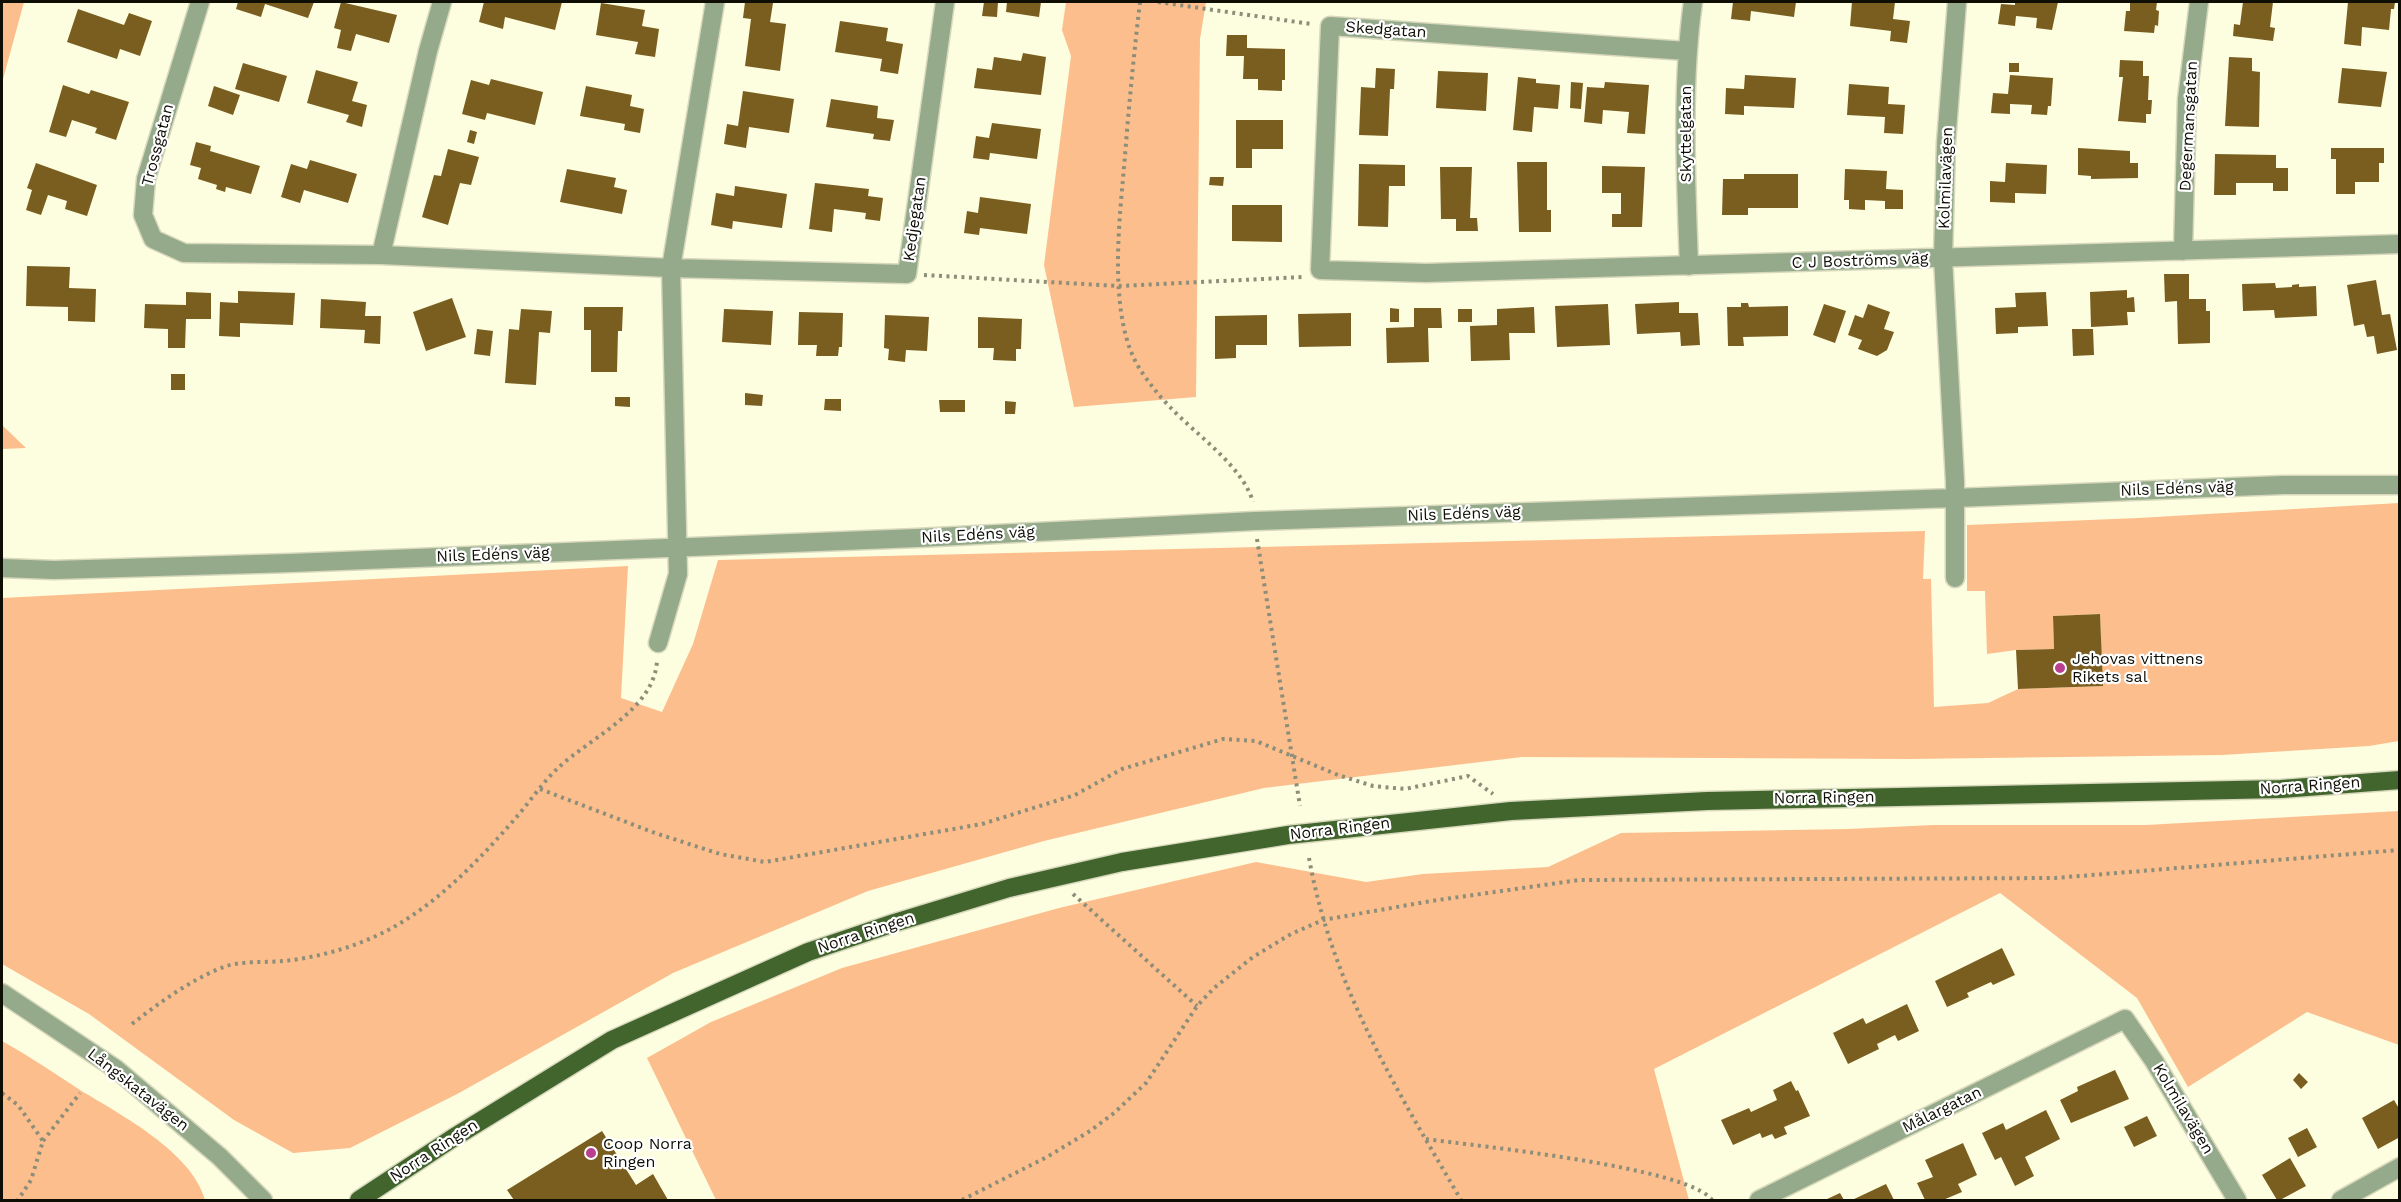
<!DOCTYPE html>
<html>
<head>
<meta charset="utf-8">
<style>
  body { margin:0 }
  #map { position:relative; width:2401px; height:1202px; overflow:hidden; background:#fdfedf; font-family:"Work Sans",sans-serif }
  canvas { display:block }
  .frame { position:absolute; inset:0; border:3px solid #0e0e05; pointer-events:none }
</style>
</head>
<body>
<div id="map">
<canvas width="2401" height="1202"></canvas>
<div class="frame"></div>
</div>
<script>
const ctx = document.querySelector('canvas').getContext('2d');
ctx.lineJoin = 'round';
function paint(path, color) {
  ctx.fillStyle = color;
  ctx.fill(path, 'evenodd');
}
function stroke(path, color, width, dash) {
  ctx.strokeStyle = color;
  ctx.lineWidth = width;
  ctx.lineCap = dash ? 'butt' : 'round';
  ctx.setLineDash(dash || []);
  ctx.stroke(path);
}
function drawText(font, color, halo, rows, align = 'center') {
  ctx.font = font + ' "Work Sans",sans-serif';
  ctx.lineWidth = 4.5;
  ctx.setLineDash([]);
  ctx.textBaseline = 'middle';
  ctx.strokeStyle = halo;
  ctx.fillStyle = color;
  for (const [text, x, y, turn = 0] of rows) {
    ctx.save();
    ctx.translate(x, y);
    ctx.rotate((+turn || 0) * Math.PI / 180);
    ctx.textAlign = isNaN(turn) ? turn : align;
    if (halo) ctx.strokeText(text, 0, 0);
    ctx.fillText(text, 0, 0);
    ctx.restore();
  }
}
const green = new Path2D(`
  M2 2H24L2 83Z
  M1066 2H1206L1200 39 1196 397 1074 407 1044 265 1071 56 1062 30Z
  M2 425 26 448 2 449Z
  M2399 503V741L2369 746 2222 755 1909 759 1522 757 1264 788 1044 841 868 891 673 973 459 1093 350 1148 293 1153 234 1120 89 1014 2 964V598L628 566 621 698 662 712 693 644 718 560 1925 531 1923 579H1931L1934 707 1988 703 2018 689 2102 686 2100 614 2053 616 2054 649 2016 650 1987 654 1985 591H1967V525L2138 518Z
  M2399 811V1045L2307 1012 2188 1087 2137 998 2000 893 1654 1069 1689 1200H716L647 1058 711 1022 842 968 1059 908 1256 862 1366 882 1423 874 1548 867 1621 833 1848 829 1933 825H2146Z
  M2 1041C29 1056 54 1073 80 1090 121 1115 192 1152 205 1200H2Z`);
const building = new Path2D(`
  M238 2H314L308 18 265 4 261 17 236 9Z
  M341 2 397 15 389 43 356 34 351 51 337 48 341 30 334 28Z
  M484 2H562L555 30 505 17 503 29 479 22Z
  M745 2 773 3 770 22 786 24 780 71 745 66 751 19 743 18Z
  M984 2H998L997 17 982 16Z
  M1007 2H1041L1039 17 1006 12Z
  M1733 2H1796L1794 17 1751 11 1750 21 1731 19Z
  M1852 2H1895L1893 19 1910 21 1907 43 1890 41 1891 31 1850 26Z
  M2015 2H2058L2052 30 2036 28 2037 18 2016 16 2015 26 1998 24 2001 4 2015 5Z
  M2130 2H2157L2156 10 2159 11 2158 26 2155 25 2154 33 2124 31 2126 11H2130Z
  M2243 2H2273L2270 27 2275 28 2273 41 2233 36 2234 24 2240 25Z
  M2348 2H2395L2394 9H2391L2389 30 2362 27 2361 46 2344 44Z
  M601 3 645 10 642 26 659 29 655 57 635 54 638 42 596 35Z
  M78 9 124 25 129 13 152 21 140 56 120 49 117 59 67 42Z
  M840 21 888 28 886 41 903 44 898 74 880 71 882 59 835 52Z
  M1227 35H1247V48L1285 49V80H1282V91L1258 90V79H1243L1244 56H1226Z
  M1023 53 1046 57 1041 95 974 88 977 68 992 70 994 57 1021 61Z
  M2229 57 2252 58V71L2260 72 2259 127 2225 126Z
  M2120 60 2143 61V76H2149L2148 100H2152L2151 114H2146V123L2118 121 2123 77H2119Z
  M243 63 287 76 279 102 235 89Z
  M2009 63H2019V72H2009Z
  M1376 68 1395 69 1394 89H1390L1388 136 1359 135 1361 87 1375 88Z
  M2342 68 2387 72 2381 107 2338 103Z
  M316 70 358 82 352 101 367 105 362 127 346 122 349 115 307 103Z
  M1438 71 1488 73 1486 111 1436 108Z
  M1745 75 1796 78 1794 108 1744 106V115L1725 114 1726 88 1744 89Z
  M2010 75 2053 78 2051 106H2048L2047 115 2031 114 2032 105 2010 104V114L1991 113 1993 93 2008 94Z
  M1518 77 1536 79V83L1560 85 1558 109 1534 107 1532 132 1513 130Z
  M491 79 543 92 535 125 487 113 485 120 462 114 471 80 489 85Z
  M1571 82 1583 83 1581 109 1570 108Z
  M1605 82 1649 85 1645 134 1627 133 1629 112 1603 110 1602 124 1584 122 1587 87 1604 88Z
  M1849 84 1889 87 1888 104 1905 105 1903 134 1884 133 1885 117 1847 115Z
  M63 85 89 94 91 90 129 102 116 140 95 133 97 128 72 120 66 137 49 132Z
  M214 86 240 95 233 115 208 106Z
  M586 86 632 95 630 106 644 109 640 133 624 130 625 124 580 116Z
  M743 91 794 99 789 133 749 127 746 148 724 144 727 124 738 126Z
  M831 99 878 106 877 118 894 120 890 141 873 139 874 134 826 127Z
  M1236 120H1283V149H1252V168H1236Z
  M992 123 1041 129 1037 159 990 153 989 160 973 158 976 136 989 138Z
  M470 130 477 132 474 144 467 142Z
  M196 142 211 146 210 151 260 166 251 194 226 187 225 192 216 189 217 185 198 179 201 168 190 165Z
  M2078 148 2130 151V163H2138V178L2091 179V176L2078 175Z
  M2331 148H2384V163H2379V182H2355V194H2336V159H2331Z
  M448 149 479 157 471 185 460 183 448 225 422 217 434 175 441 176Z
  M2215 154 2276 155V168H2288V191H2273V183H2236V195H2214Z
  M310 160 357 174 348 203 304 190 300 203 281 197 291 164 307 169Z
  M1517 162H1547V210H1551V232H1519Z
  M36 163 97 185 87 216 65 209 67 201 48 195 41 215 26 210 32 190 27 188Z
  M2006 163 2047 165 2046 194 2015 193V203L1990 202V181L2005 182Z
  M1359 164 1405 165V186H1389L1388 227 1358 226Z
  M1602 166 1645 167 1642 227H1612V214H1621V193H1602Z
  M1440 167H1472L1470 218H1477L1478 231H1456V219H1441Z
  M567 169 616 178 614 187 627 190 622 214 560 202Z
  M1845 169 1887 171 1886 189 1903 190V209H1885V201L1865 200V210L1849 209V200H1844Z
  M1744 174H1798V208H1748V215H1722L1723 179H1744Z
  M1210 177H1224L1223 186 1209 185Z
  M815 183 869 189 868 196 883 198 880 221 865 219 866 213 834 209 832 232 809 229Z
  M735 186 787 194 782 228 733 221 732 229 711 225 716 193 734 196Z
  M980 197 1031 204 1027 234 980 228 979 235 964 233 967 211 978 213Z
  M1232 205H1282V242L1232 241Z
  M27 266 70 267 69 288 96 289 95 322 68 321V307L26 306Z
  M2164 274H2189V299H2206V311H2210V343L2178 344 2177 301 2165 302Z
  M2376 280 2382 315 2390 314 2397 350 2377 354 2374 336 2367 337 2364 324 2354 326 2347 285Z
  M2275 283 2276 288 2292 287V285L2299 284V287L2316 286 2317 316 2275 318 2274 310 2243 311 2242 284Z
  M2127 290V298L2134 297 2135 312H2127L2128 325 2091 327 2090 292Z
  M238 291 295 293 293 325 240 323V337L219 336 220 302 238 303Z
  M186 292 211 293V319H186L185 348H168V329L144 328 145 304 186 305Z
  M2046 292 2048 326 2018 327V333L1996 334 1995 308 2016 307 2015 293Z
  M452 298 466 337 426 351 413 312Z
  M321 299 366 302 365 316H381L380 344 364 343 365 330 320 328Z
  M1679 302V313H1698L1700 345 1681 346 1680 332 1637 334 1635 304Z
  M1741 303H1748L1749 307 1788 306V336L1743 337 1744 346H1728L1727 307H1741Z
  M1608 304 1610 345 1557 347 1555 306Z
  M1824 304 1846 311 1835 343 1813 335Z
  M1868 304 1890 312 1884 329 1894 332 1887 350 1877 356 1858 349 1862 340 1848 335 1855 315 1863 318Z
  M584 307H623L622 331H618L617 372H591V330H584Z
  M1534 307 1535 333H1509L1510 360 1471 361 1470 326 1497 325V309Z
  M1390 308 1399 309V322H1390Z
  M1414 308H1441L1442 328H1428L1429 362 1387 363 1386 328 1414 327Z
  M521 309 552 311 550 333 539 332 536 385 505 383 509 329 519 330Z
  M724 309 773 311 771 345 722 342Z
  M1458 309H1472V322H1458Z
  M799 312 843 313 842 347H839L838 356H816L817 345H798Z
  M1351 313V346L1299 347 1298 314Z
  M885 315 929 317 927 351 906 350 905 362 888 360 889 349 884 348Z
  M1267 315V345H1236V358L1215 359V316Z
  M978 317 1022 319 1021 349H1016V361L993 360 994 348H978Z
  M477 329 493 331 490 356 474 354Z
  M2072 329H2093L2094 355 2073 356Z
  M171 374H185V390H171Z
  M745 393 763 395 762 406 745 405Z
  M615 397H630V407L615 406Z
  M825 399H841V411L824 410Z
  M939 400H965V412H940Z
  M1005 401 1016 402 1015 414H1005Z
  M2100 614 2103 686 2018 689 2016 650 2054 649 2053 616Z
  M2002 948 2015 975 1993 985 1991 982 1967 993 1969 997 1947 1007 1935 981Z
  M1907 1004 1919 1031 1898 1041 1895 1035 1877 1044 1879 1049 1848 1064 1833 1033 1863 1018 1866 1024Z
  M2115 1070 2129 1099 2071 1123 2060 1100 2078 1091 2077 1087Z
  M2299 1073 2308 1082 2301 1089 2293 1080Z
  M1791 1081 1796 1091 1798 1090 1810 1116 1784 1127 1787 1134 1775 1139 1772 1134 1762 1138 1760 1133 1733 1145 1721 1120 1749 1108 1751 1112 1777 1100 1773 1090Z
  M2394 1100 2400 1110V1137L2378 1149 2362 1118Z
  M2046 1110 2060 1139 2025 1157 2034 1176 2015 1186 2001 1157 1995 1160 1982 1133 2003 1123 2006 1130Z
  M2147 1116 2157 1136 2134 1147 2124 1127Z
  M2307 1128 2317 1147 2298 1157 2288 1138Z
  M602 1131 636 1185 653 1174 668 1200H514L507 1190Z
  M1963 1143 1977 1175 1958 1184 1962 1192 1943 1200H1925L1917 1183 1933 1177 1925 1160Z
  M2290 1158 2306 1186 2280 1200H2277L2262 1175Z
  M1886 1184 1894 1200H1852Z
  M1840 1193 1844 1200H1825Z`);
const path = new Path2D(`
  M1140 2C1134 53 1129 104 1125 156 1120 217 1106 318 1141 371 1150 384 1159 396 1170 407 1196 435 1242 465 1253 502
  M1158 2 1311 24
  M924 275 1119 286 1303 277
  M1257 539 1300 806
  M540 789 655 833 720 854 765 862 982 824 1075 795 1122 769 1223 739 1256 741 1338 775 1373 786 1405 789 1468 776 1493 794
  M1309 858C1332 986 1397 1090 1461 1200
  M1073 894 1197 1006
  M132 1024C159 1003 189 981 221 968 240 960 263 963 284 961 321 957 359 946 392 928 440 901 478 861 514 820 529 803 542 783 558 768 591 737 654 710 657 661
  M2 1093 18 1105 43 1141 31 1180 18 1200
  M1426 1139C1476 1146 1688 1167 1712 1200
  M43 1141 80 1093
  M962 1200 1047 1157 1090 1131 1114 1113 1146 1083 1197 1006 1214 988 1253 957 1291 934 1323 920 1431 901 1579 880 2055 878 2400 850`);
const minor = new Path2D(`
  M200 2 146 179 143 215 153 239 184 253 381 255 671 268 907 274 945 2
  M1686 51 1330 26 1320 270 1426 273 2400 244
  M2183 251 2187 99 2199 2
  M381 255 428 51 442 2
  M1689 266C1686 178 1681 89 1693 2
  M2 568 54 570 291 563 917 538 1255 521 1955 498 2283 485H2400
  M1955 578V482L1943 258 1946 143 1957 2
  M658 643 678 574 671 268 715 2
  M2 993 116 1069 220 1157 263 1200
  M1759 1200 2125 1019 2154 1061 2237 1200
  M2341 1200 2400 1167`);
const major = new Path2D(`
  M359 1200 453 1138 612 1040 808 952 894 923 1009 888 1122 862 1288 835 1511 811 1707 801 2281 789 2400 780`);
const markers = [
  [2060,668,6,"#b93f91"],
  [591,1153,6,"#b93f91"]
];
const streetNames = [
  ["Skedgatan",1386,30,4],
  ["Degermansgatan",2189,126,-87],
  ["Skyttelgatan",1686,134,-90],
  ["Trossgatan",158,145,-75],
  ["Kolmilavägen",1946,178,-88],
  ["Kedjegatan",915,219,-82],
  ["C J Boströms väg",1860,261,-2],
  ["Nils Edéns väg",2177,489,-2],
  ["Nils Edéns väg",1464,514,-2],
  ["Nils Edéns väg",978,535,-3],
  ["Nils Edéns väg",493,555,-2],
  ["Norra Ringen",2310,786,-4],
  ["Norra Ringen",1824,798,-1],
  ["Norra Ringen",1340,829,-7],
  ["Norra Ringen",866,933,-18],
  ["Långskatavägen",138,1090,38],
  ["Kolmilavägen",2183,1109,59],
  ["Målargatan",1942,1110,-26],
  ["Norra Ringen",434,1151,-33]
];
const poiNames = [
  ["Jehovas vittnens",2072,659],
  ["Rikets sal",2072,677],
  ["Coop Norra",603,1144],
  ["Ringen",603,1162]
];
paint(green, '#fcbe8d');
paint(building, '#7a5e20');
stroke(minor, '#d7d8bc', 21);
stroke(major, '#d7d8bc', 21);
stroke(path, '#8d8e79', 4, [3, 4.5]);
stroke(minor, '#95a98b', 18);
stroke(major, '#42652d', 18);
for (const [x, y, r, color] of markers) {
  const dot = new Path2D();
  dot.arc(x, y, r, 0, 2 * Math.PI);
  ctx.fillStyle = color;
  ctx.fill(dot);
  stroke(dot, '#fff', 2);
}
drawText('16px', '#0e0e05', '#fff', streetNames);
drawText('16px', '#0e0e05', '#fff', poiNames, 'left');
</script>
</body>
</html>
